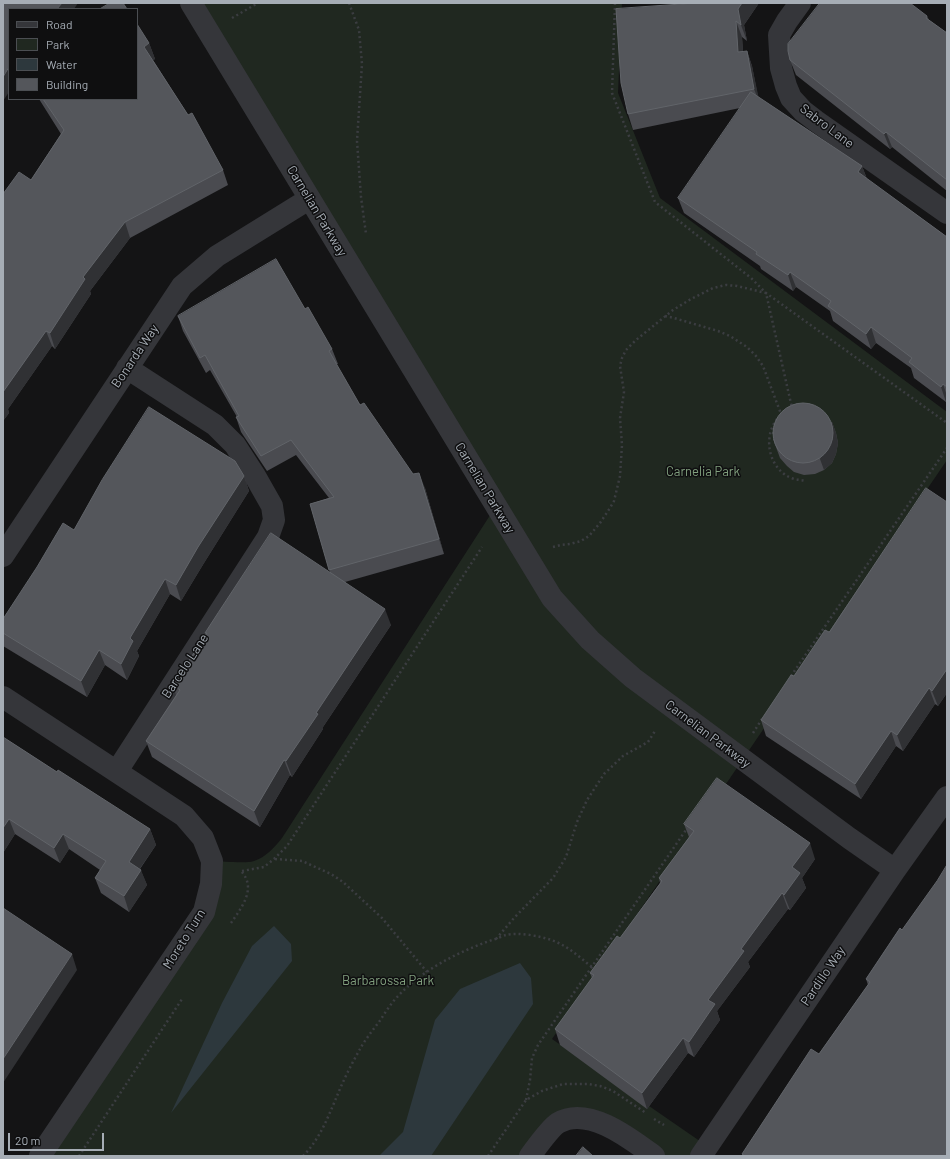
<!DOCTYPE html>
<html>
<head>
<meta charset="utf-8">
<style>
  body { margin:0 }
  #map { position:relative; width:950px; height:1159px; overflow:hidden; background:#141415; font-family:Barlow,sans-serif }
  canvas { display:block }
  .frame { position:absolute; inset:0; border:4px solid #a6adb5; pointer-events:none }
  .legend { position:absolute; left:8px; top:8px; width:130px; height:92px; box-sizing:border-box; background:#0f0f10; border:1px solid #4b4e52; margin:0; padding:5px 7px; list-style:none; font-size:12px; color:#a6adb5 }
  .legend li { display:flex; align-items:center; gap:8px; height:20px }
  .legend b { width:20px; border:1px solid #4b4e52 }
  .scale { position:absolute; left:8px; top:1133px; width:96px; height:18px; box-sizing:border-box; border:2px solid #a6adb5; border-top:0; padding-left:5px; font-size:12px; line-height:14px; white-space:nowrap; color:#a6adb5; -webkit-text-stroke:3px #0f0f10; paint-order:stroke }
</style>
</head>
<body>
<div id="map">
<canvas width="950" height="1159"></canvas>
<div class="frame"></div>
<ul class="legend">
<li><b style="height:5px;background:#35363a"></b>Road</li>
<li><b style="height:11px;background:#202820"></b>Park</li>
<li><b style="height:11px;background:#2d383d"></b>Water</li>
<li><b style="height:11px;background:#54565b"></b>Building</li>
</ul>
<div class="scale">20 m</div>
</div>
<script>
const ctx = document.querySelector('canvas').getContext('2d');
ctx.lineJoin = 'round';
function paint(path, color) {
  ctx.fillStyle = color;
  ctx.fill(path, 'evenodd');
}
function stroke(path, color, width, dash) {
  ctx.strokeStyle = color;
  ctx.lineWidth = width;
  ctx.lineCap = dash ? 'butt' : 'round';
  ctx.setLineDash(dash || []);
  ctx.stroke(path);
}
function drawText(font, color, halo, rows, align = 'center') {
  ctx.font = font + ' Barlow,sans-serif';
  ctx.lineWidth = 3;
  ctx.setLineDash([]);
  ctx.textBaseline = 'middle';
  ctx.strokeStyle = halo;
  ctx.fillStyle = color;
  for (const [text, x, y, turn = 0] of rows) {
    ctx.save();
    ctx.translate(x, y);
    ctx.rotate((+turn || 0) * Math.PI / 180);
    ctx.textAlign = isNaN(turn) ? turn : align;
    if (halo) ctx.strokeText(text, 0, 0);
    ctx.fillText(text, 0, 0);
    ctx.restore();
  }
}
const green = new Path2D(`
  M191 3H622L618 93 660 198 947 412V460L552 1039 707 1146 701 1156H652L573 1118 530 1156H40L204 912 212 861C223 861 245 864 254 861 266 857 274 848 282 838L496 506Z`);
const water = new Path2D(`
  M274 926 291 944 292 961 171 1113 222 1003 252 946Z
  M520 963 531 978 533 1004 431 1156H379L403 1132 435 1020 460 989Z`);
const path = new Path2D(`
  M349 3 359 30 362 64 357 141 361 197 366 234
  M615 3 612 93 655 202 751 278 766 293 947 423
  M232 18 258 3
  M665 316 674 318 718 331 730 336 747 347 756 356 763 366 781 414
  M777 419C762 438 769 471 794 479 798 480 802 480 806 481
  M553 547 561 545 570 544 581 541 589 536 600 523 610 508 614 501 620 476 622 445 620 418 624 392 620 366 622 358 626 350 636 340 673 310 691 299 713 288 726 285 737 286 766 293 792 408
  M791 676 947 448
  M753 733 762 719
  M275 859 302 861 331 874 343 882 382 918 427 972
  M242 871 264 867 274 859 287 846 482 547
  M231 923C242 907 257 888 241 871
  M496 939 514 918 553 878 566 857 577 822 587 800 604 774 623 756 648 742 655 731
  M526 1100 530 1080 532 1058 538 1045 688 827
  M654 1119 664 1125
  M79 1156 182 999
  M303 1156C320 1139 328 1117 337 1096 343 1081 352 1063 360 1049 365 1040 372 1031 379 1022 385 1013 391 1003 399 995 424 969 458 952 492 940 497 939 502 936 506 935 518 932 540 936 551 940 567 945 579 957 592 967
  M488 1156 526 1100 542 1091 563 1084H588L600 1086 613 1091 646 1113`);
const minor = new Path2D(`
  M191 3 552 598 590 640 633 678 849 838 895 870
  M800 3 787 21 779 35 781 68 786 86 791 98 803 111 816 121 947 213
  M3 556 182 286 217 256 309 199
  M3 697 184 816 203 838 212 861 211 884 204 912 40 1156
  M117 771 268 537 274 520 272 506 255 476 235 445 215 425 127 368
  M530 1156C536 1148 550 1128 558 1123 588 1105 631 1139 654 1156
  M701 1156 895 870 947 797`);
const wall = new Path2D(`
  M692 3H759L744 25 747 41 742 37 743 52 747 51 752 66 758 97 862 166 867 179 947 237V401L946 402 914 378 911 368 876 343 871 349 833 321 830 311 796 287 793 291 761 269 760 266 684 213 678 198 740 108 633 130 628 114Z
  M927 16 929 20 947 33V191L892 147 890 149 796 75 790 60Z
  M149 43 155 59 153 60 223 170 228 185 130 238 90 291 91 294 55 349 52 346 8 409 9 413 3 421V194L31 180 61 134 39 99H137Z
  M305 309 332 349 338 364H336L360 405 413 474 425 488 444 554 345 582 391 625 323 727V729L292 777 290 775 260 827 152 757 146 741 176 695 173 685 206 634 205 633 330 572 310 504 329 498 296 455 267 471 241 432 236 417H237L210 370 206 373 183 331 178 316Z
  M832 422 836 433 838 443 836 454 832 463 824 470 815 474 804 475 794 472 787 466 780 458 773 439Z
  M244 476 249 491 204 563 181 601 170 594 137 651 139 656 127 680 105 665 87 697 3 646V619L74 530Z
  M947 502V693L938 706 935 704 903 751 896 746 861 799 766 736 761 720 829 632Z
  M3 737 57 772 150 829 156 845 140 869 147 885 129 912 101 893 95 878 100 870 69 849 60 863 15 834 3 853Z
  M684 824 815 859 802 878 806 888 790 910 788 909 748 962 750 967 717 1011 720 1020 694 1057 688 1053 647 1109 560 1045 555 1029 592 978 590 973 620 938 660 883 659 878 689 837Z
  M900 928 947 1156H743L742 1154 819 1054 868 985 866 979Z`);
const shadedWall = new Path2D(`
  M62 3H78L74 9H57Z
  M742 3H759L744 25 747 41 741 25 738 9Z
  M736 21 742 37 744 68 738 52Z
  M149 43 155 59 150 62 144 47Z
  M747 51 752 66 760 104 754 89Z
  M9 67V92L3 101V77Z
  M886 132 892 147 890 149 884 134Z
  M862 166 868 182 858 172Z
  M125 222 130 238 90 291 91 294 55 349 50 333 83 277Z
  M790 272 796 287 793 291 788 275Z
  M871 327 876 343 871 349 866 334Z
  M46 331 52 346 8 409 9 413 3 421V392Z
  M943 384 947 396V401L946 402 941 387Z
  M832 422 836 433 838 443 836 454 832 463 824 470 820 459Z
  M419 473 425 488 444 554 439 539Z
  M244 476 249 491 204 563 181 601 176 585 198 547Z
  M165 579 170 594 137 651 139 656 127 680 121 664 130 638Z
  M385 609 391 625 323 727V729L292 777 286 761 316 713Z
  M99 650 105 665 87 697 81 681Z
  M947 669V693L938 706 932 691Z
  M929 688 935 704 903 751 897 735Z
  M891 731 896 746 861 799 855 784Z
  M284 760 290 775 260 827 254 811Z
  M9 819 15 834 3 853V828Z
  M150 829 156 845 134 877 129 862Z
  M63 834 69 849 60 863 54 848Z
  M810 843 815 859 802 878 806 888 790 910 784 895 792 867Z
  M141 870 147 885 129 912 124 896Z
  M782 893 788 909 748 962 750 967 717 1011 720 1020 694 1057 689 1042 708 1000 741 949Z
  M72 954 77 970 3 1083V1059Z
  M683 1038 688 1053 647 1109 642 1093Z`);
const building = new Path2D(`
  M3 3H62L57 9H9V67L3 77Z
  M110 3H123L127 9H100Z
  M696 3H742L738 9 741 25 736 21 738 52 747 51 754 89 628 114 621 83 616 9Z
  M820 3H910L927 16 926 18 947 33V180L886 132 884 134 790 60 788 51V44Z
  M137 24 149 43 144 47 188 115 192 113 223 170 125 222 83 277 85 279 50 333 46 331 3 392V194L19 172 31 180 64 130 43 99H137Z
  M751 92 862 166 858 172 947 237V387L943 384 941 387 909 362 912 358 871 327 866 334 828 306 831 301 790 272 788 275 756 254 757 252 678 198Z
  M276 259 305 309 308 307 332 349 329 351 360 405 364 403 413 474 419 473 439 539 329 570 310 504 334 497 291 440 261 456 236 417 239 416 205 355 200 358 178 316Z
  M773 433a30 30 0 1 1 60 0a30 30 0 1 1-60 0Z
  M149 407 235 461 244 476 198 547 176 585 165 579 130 638 133 641 121 664 99 650 81 681 3 633V619L37 567 63 523 74 530 102 480Z
  M926 488 947 502V669L932 691 929 688 897 735 891 731 855 784 761 720 791 675 794 676 825 630 829 632Z
  M271 533 385 609 316 713 318 714 286 761 284 760 254 811 146 741 180 690 173 685 207 633H205L218 613Z
  M3 737 57 772 58 770 150 829 129 862 141 870 124 896 95 878 106 861 63 834 54 848 9 819 3 828Z
  M717 778 810 843 792 867 800 873 784 895 782 893 741 949 744 951 708 1000 715 1004 689 1042 683 1038 642 1093 555 1029 594 975 590 973 617 936 620 938 662 881 659 878 694 831 684 824Z
  M947 865V1156H745L742 1154 811 1049 819 1054 870 982 866 979 900 928 902 930 937 881Z
  M3 908 72 954 3 1059Z
  M583 1147 593 1156H576Z`);
const streetNames = [
  ["Sabro Lane",827,126,37],
  ["Carnelian Parkway",317,211,59],
  ["Bonarda Way",135,356,-56],
  ["Carnelian Parkway",485,488,59],
  ["Barcelo Lane",185,666,-57],
  ["Carnelian Parkway",708,734,37],
  ["Moreto Turn",184,939,-58],
  ["Pardillo Way",823,976,-56]
];
const parkNames = [
  ["Carnelia Park",703,472],
  ["Barbarossa Park",388,981]
];
paint(green, '#202820');
paint(water, '#2d383d');
stroke(path, '#3b3d41', 2.5, [2, 3]);
stroke(minor, '#35363a', 22);
paint(wall, '#4a4b50');
paint(shadedWall, '#303134');
paint(building, '#54565b');
stroke(building, '#616469', 1);
drawText('13px', '#a6adb5', '#0f0f10', streetNames);
drawText('13px', '#819f7e', '#0f0f10', parkNames);
</script>
</body>
</html>
